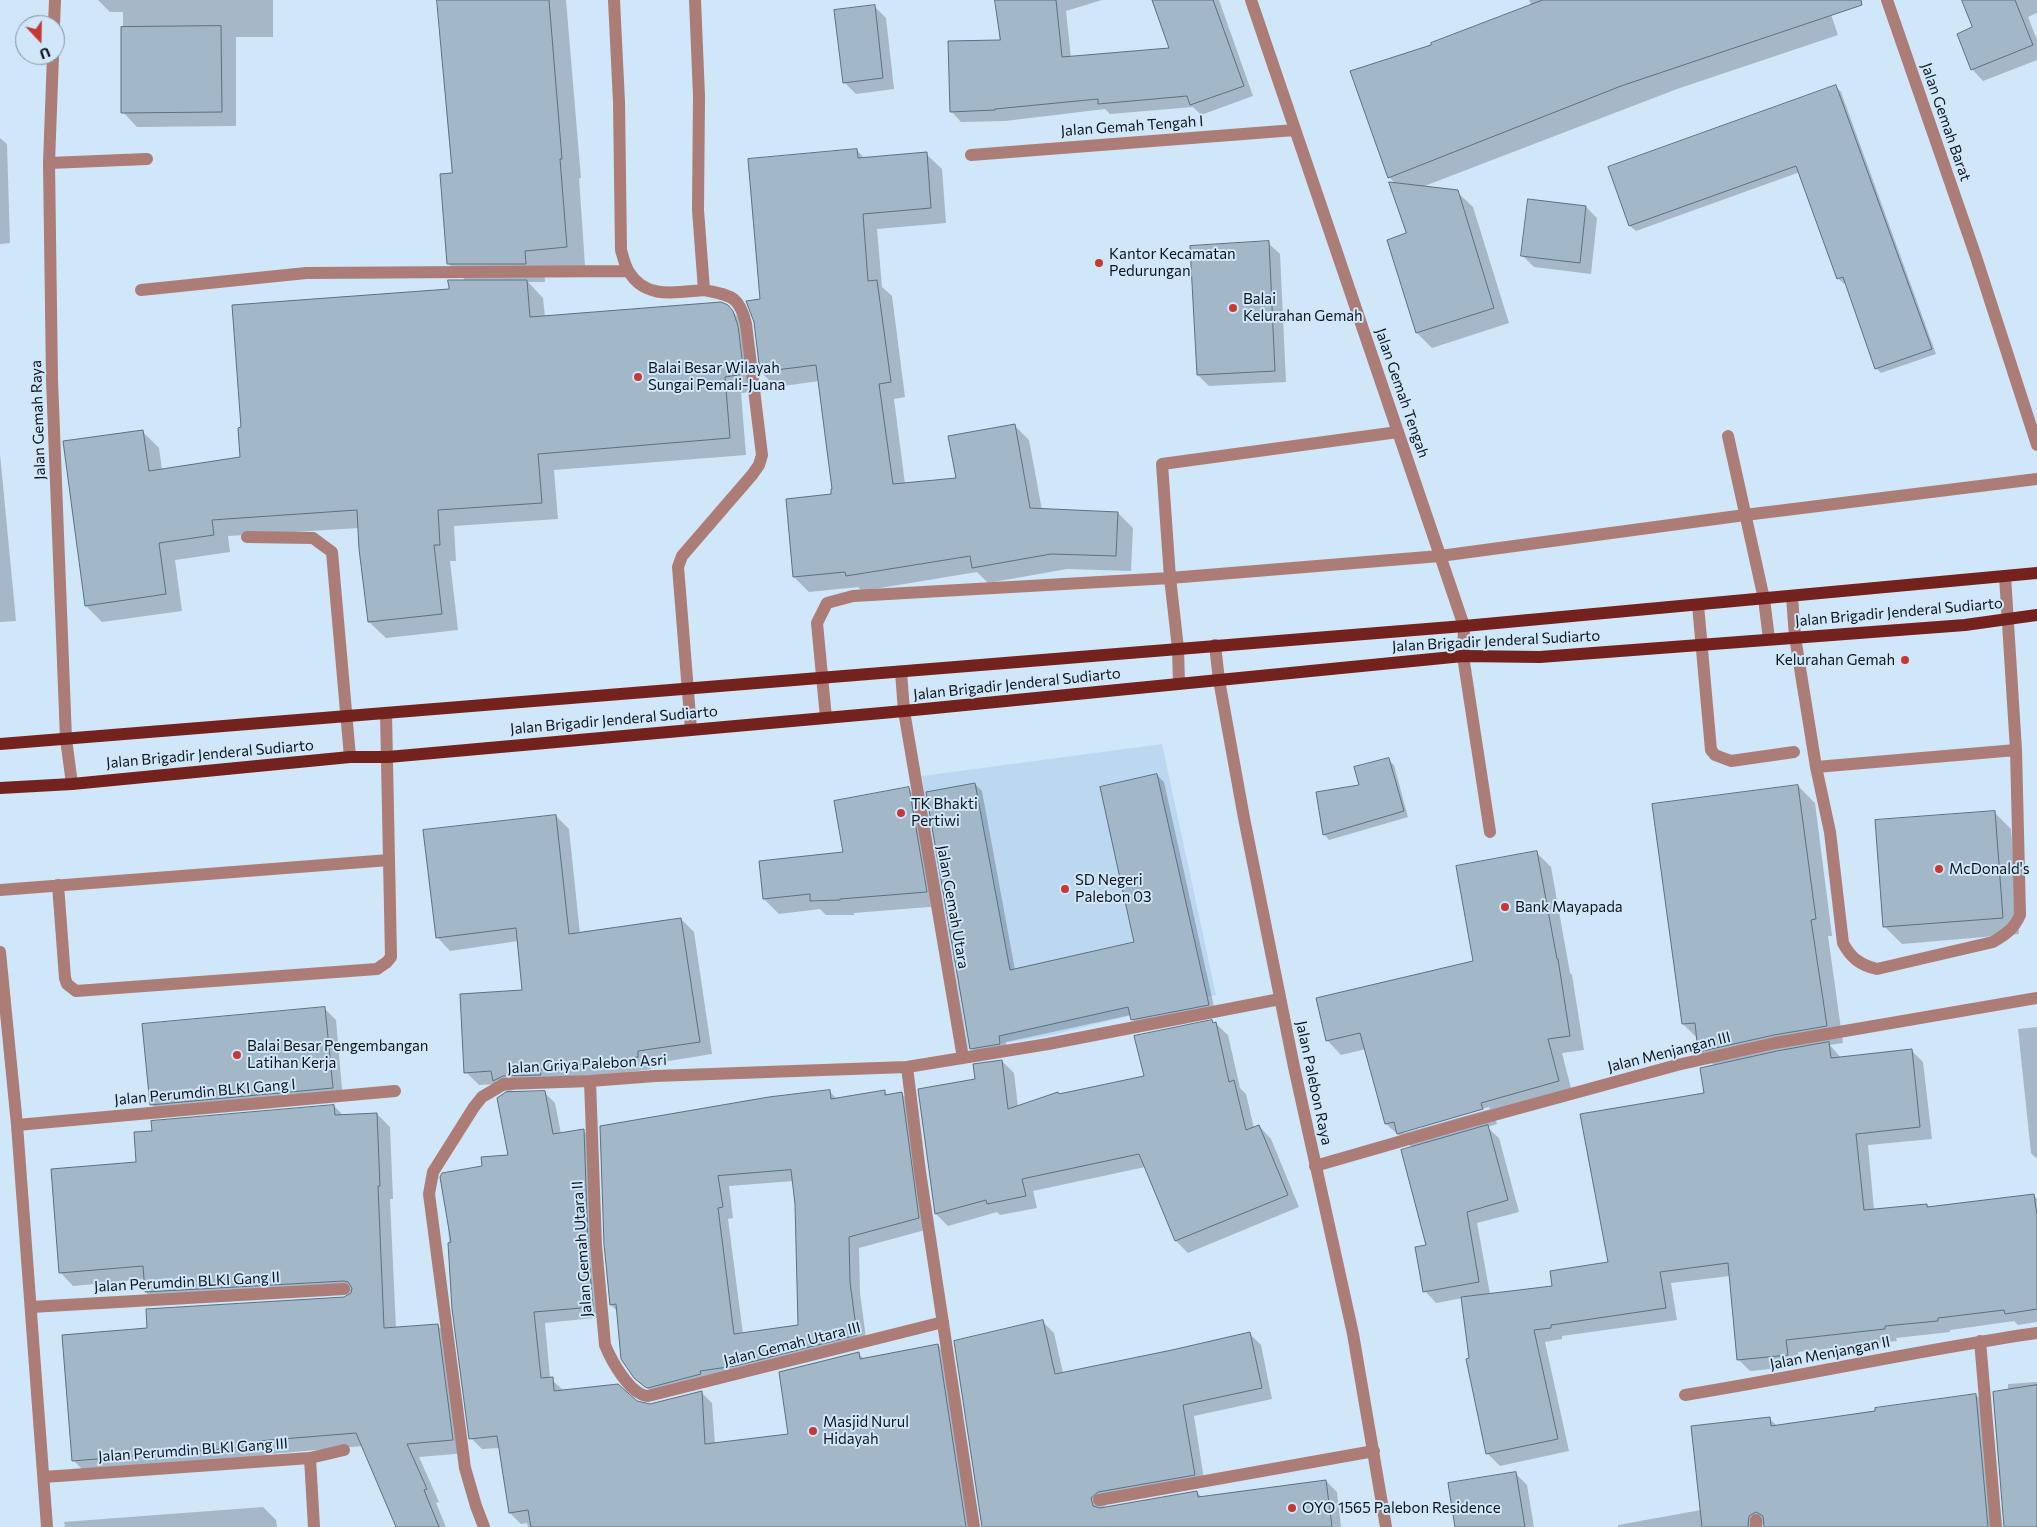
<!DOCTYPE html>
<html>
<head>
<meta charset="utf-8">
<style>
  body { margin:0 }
  #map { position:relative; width:2037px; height:1527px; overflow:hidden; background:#d0e6f9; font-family:Commissioner,sans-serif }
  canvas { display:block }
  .north { position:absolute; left:15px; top:15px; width:50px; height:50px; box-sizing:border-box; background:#d0e6f9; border:1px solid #8293a1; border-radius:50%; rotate:159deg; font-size:14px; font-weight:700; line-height:20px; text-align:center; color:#0e161c }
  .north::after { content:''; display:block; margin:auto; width:18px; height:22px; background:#c73834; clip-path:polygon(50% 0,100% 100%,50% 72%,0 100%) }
</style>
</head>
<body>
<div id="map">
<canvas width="2037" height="1527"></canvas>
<div class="north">U</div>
</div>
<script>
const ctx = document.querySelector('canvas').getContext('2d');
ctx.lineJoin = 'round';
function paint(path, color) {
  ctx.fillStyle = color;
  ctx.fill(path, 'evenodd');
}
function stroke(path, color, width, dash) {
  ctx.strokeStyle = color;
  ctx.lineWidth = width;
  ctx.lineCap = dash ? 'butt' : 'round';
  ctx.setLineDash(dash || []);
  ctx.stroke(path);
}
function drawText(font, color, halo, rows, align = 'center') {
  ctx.font = font + ' Commissioner,sans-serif';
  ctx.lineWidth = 4;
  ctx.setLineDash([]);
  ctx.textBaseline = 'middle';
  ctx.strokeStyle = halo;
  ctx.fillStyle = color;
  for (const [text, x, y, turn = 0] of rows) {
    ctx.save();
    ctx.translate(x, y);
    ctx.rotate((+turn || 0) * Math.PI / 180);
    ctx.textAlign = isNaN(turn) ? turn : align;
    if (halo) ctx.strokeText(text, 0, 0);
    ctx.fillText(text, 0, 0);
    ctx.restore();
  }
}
const built = new Path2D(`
  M1162 744 1216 995 1047 1036 966 1049 931 846 922 776Z`);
const shadow = new Path2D(`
  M98 0H273V37H236V126L137 127 123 112V12H110Z
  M439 0H566L581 178H579L585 266 544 269 545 282H528L543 298 545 317 727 306 744 323 760 391 741 393 746 455 554 470 558 519 454 526 456 561H450L458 630 386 638 369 622 359 528 228 536 230 552 175 560 182 611 102 622 86 606 142 431 159 448 162 470 241 458 450 291 466 281 448 263 453 174Z
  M997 0H1102L1066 11 1071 58 1171 49 1153 0H1219L1253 96 1201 115 1193 107 1110 114 1105 109 1005 121 961 122 951 111 1002 41Z
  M1529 0H1826L1838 35 1677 89 1422 187 1457 192 1473 207 1509 323 1432 348 1417 333 1408 234 1396 184 1389 177 1433 45 1532 6Z
  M1963 0H2037V13L2028 17 2037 40V60L1983 81 1972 69 1974 28Z
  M874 6 886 18 894 89 856 94 844 82Z
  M1835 86 1841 92 1936 354 1881 373 1876 368 1846 283 1844 284 1838 278 1800 172 1636 231 1630 226 1610 168Z
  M0 138 7 144 10 243 0 244Z
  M857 150 865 159 926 154 942 169 946 223 877 229 882 287 892 296 905 397 894 399 905 484 957 479 1014 425 1029 440 1042 510 1118 513 1133 528 1131 571 1067 569 988 583 977 572 862 591 858 587 809 592 794 577 834 490 819 381 776 387 761 372V301Z
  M1529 200 1586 207 1597 218 1591 274 1534 267 1523 256Z
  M1268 243 1280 254 1286 382 1209 386 1198 375Z
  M0 454 16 621 0 622Z
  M1388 760 1394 765 1408 817 1329 840 1324 834 1360 786Z
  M1157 775 1164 782 1215 1011 1139 1026 1132 1019 1131 1015 1006 1042 1007 1050 978 1055 971 1048 975 784 982 791 1015 970 1136 943Z
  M1798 786 1815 803 1832 936H1828L1843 1043 1830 1045 1841 1058 1911 1050 1923 1062 1932 1139 1868 1145 1874 1210 1927 1205 1930 1208 2033 1195 2037 1199V1322L2018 1325 2014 1321 1950 1330V1332L1896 1338 1897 1341 1798 1352 1799 1366 1750 1371 1738 1359 1730 1276 1671 1283 1677 1320 1562 1336V1339L1545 1342 1569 1451 1500 1466 1488 1454 1468 1360 1470 1359 1463 1298 1436 1303 1425 1291 1428 1246 1413 1148 1386 1124 1366 1049 1341 1055 1327 1040 1475 962 1536 852 1551 867 1570 973 1572 975 1584 1050 1562 1053 1573 1096 1495 1117 1497 1124 1487 1127 1499 1138 1519 1212 1477 1223 1490 1294 1554 1287 1610 1263 1705 1094 1715 1066 1700 1051 1698 1039 1683 1024 1653 805ZM1489 1107 1490 1109 1404 1133 1401 1131Z
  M908 788 923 803 941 906 854 913V915H826L820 909 779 914 764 899 845 853Z
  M1994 812 2011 829 2019 934 1902 944 1885 927Z
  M556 816 569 829 580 934 681 919 694 932 712 1054 650 1064 651 1069 517 1088 507 1093 498 1084 479 1085 466 1072 523 991 518 941 450 951 438 938 424 831Z
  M324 1008 336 1020 343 1100 163 1116 151 1104Z
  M1215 1023 1228 1035 1240 1088 1246 1094 1254 1128 1259 1126 1271 1139 1299 1207 1188 1253 1176 1241 1145 1167 1033 1191 1037 1208 1000 1215 997 1212 948 1226 936 1214 977 1080 1002 1061 1014 1073 1018 1107 1060 1095 1145 1077Z
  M2037 1027V1159L2031 1153 2018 1029Z
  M829 1091 837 1099 884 1091 888 1095 901 1093 912 1104 929 1229 859 1248 860 1293 867 1346 657 1397 635 1377 618 1312 611 1305 605 1244ZM794 1181 797 1204 799 1326 743 1334 728 1219 733 1218 729 1186Z
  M544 1092 555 1103 561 1134 583 1130 594 1142 604 1317 545 1323 550 1378 564 1391 630 1398 646 1405 701 1392 712 1403 715 1444 789 1436 858 1353 865 1360 938 1345 949 1357 975 1527H528L527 1523 521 1524 510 1513 500 1448 482 1449 471 1438 454 1309 447 1211 483 1167 509 1156Z
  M334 1106 344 1116 377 1114 390 1127 393 1199H390L396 1329 437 1325 451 1339 466 1453 419 1457 439 1502 436 1503 446 1527H397L363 1446 270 1454 271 1459 87 1474 74 1461 149 1329 345 1298 352 1294 159 1305 146 1292 145 1279 73 1286 60 1272 137 1163Z
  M1043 1322 1054 1333 1063 1373 1250 1334 1261 1345 1272 1399 1194 1416 1205 1486 1109 1503 1101 1509 1197 1492 1202 1498 1326 1481 1337 1492 1341 1527H983Z
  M2037 1382V1527H2005L2008 1384Z
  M1976 1395 1988 1407 1998 1527H1764V1523L1762 1527H1618V1525L1701 1510 1769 1418 1777 1426Z
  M1516 1474 1527 1485 1534 1527H1456Z
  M263 1507 276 1520 277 1527H65L64 1522Z`);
const building = new Path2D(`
  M437 0H549L562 159H560L567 247 525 251 526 264H447L440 174 452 173Z
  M995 0H1056L1062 57 1169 48 1152 0H1213L1244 86 1190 105 1187 96 1098 104V99L995 109V110L950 112 948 41 1000 40Z
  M1543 0H1861L1862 5 1621 86 1388 178 1350 71 1431 45V43Z
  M1962 0H2015L2033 45 1971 70 1957 34 1972 27Z
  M875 5 883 78 843 83 834 10Z
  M221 26 222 112 121 113V27Z
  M1836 85 1932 349 1875 369 1843 277 1837 279 1796 166 1629 226 1608 167Z
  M857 149 858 158 927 152 931 208 863 214 868 281 877 280 891 382 879 384 893 484 956 478 948 436 1015 424 1030 508 1118 512 1116 556 1051 554 972 568 970 556 846 576 845 572 793 577 786 499 831 494V489H832L816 365 760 372 754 322 746 301 760 299 748 159Z
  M1389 182 1458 190 1494 308 1416 333 1387 240 1406 233Z
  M1528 199 1586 206 1580 263 1521 256Z
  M1269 241 1275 371 1197 375 1190 246Z
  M448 280H527L530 317 721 302 728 305 733 311 738 326 744 374 725 377 730 438 538 454 542 503 438 510 440 545H434L442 614 368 622 359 549 357 510 212 520 214 535 159 543 166 594 85 606 63 441 143 430 149 471 240 457 238 428 241 427 232 305 449 289Z
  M1389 758 1404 811 1323 835 1316 792 1359 785 1354 767Z
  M1157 774 1209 1005 1131 1020 1128 1007 999 1036 1000 1044 970 1049 926 792 975 783 1010 970 1134 942 1100 787Z
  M1798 785 1816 919 1811 920 1827 1026 1774 1035 1698 1052 1695 1023 1682 1024 1652 804Z
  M909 787 927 892 840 899V900L810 901V894L763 899 759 861 843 852 834 801Z
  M1995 811 2003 918 1883 927 1875 820Z
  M556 815 569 934 681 918 700 1042 638 1051V1057L540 1070 541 1075 503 1076 493 1081 491 1071 464 1073 460 994 522 990 516 928 436 938 423 830Z
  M1537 851 1557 959H1558L1570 1036 1548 1039 1559 1081 1481 1103 1483 1109 1397 1134 1394 1122 1385 1124 1360 1033 1326 1041 1316 998 1473 961 1456 866Z
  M325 1007 333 1088 150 1105 142 1024Z
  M1212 1020 1213 1023 1216 1022 1229 1082 1234 1080 1246 1130 1259 1125 1288 1195 1175 1241 1139 1154 1022 1179 1026 1196 987 1204 986 1200 935 1214 918 1089 975 1079 973 1064 1002 1060 1008 1109 1058 1092 1059 1094 1144 1076 1134 1036Z
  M1829 1042 1831 1058 1912 1049 1920 1127 1856 1134 1864 1210 1927 1204V1207L2034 1194 2037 1215V1309L2005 1314 2004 1310 1938 1318V1321L1885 1326V1329L1786 1340 1788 1355 1737 1360 1728 1263 1660 1272 1666 1308 1551 1325V1328L1534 1330 1558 1439 1486 1454 1466 1359 1469 1358 1461 1297 1552 1286 1550 1271 1608 1262 1580 1114 1704 1093 1700 1068 1777 1051Z
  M830 1090 831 1099 885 1090V1095L902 1092 919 1218 849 1237 850 1282 857 1335 735 1366 700 1371 701 1374 648 1388 645 1387 634 1378 621 1359 616 1304 610 1305 604 1244 600 1126 769 1097ZM791 1170 795 1204 798 1325 734 1334 718 1208 723 1207 718 1176Z
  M545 1091 553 1134 584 1129 588 1245 593 1307 534 1312 541 1378 553 1377 554 1391 618 1384 637 1401 650 1404 702 1391 705 1444 788 1434 779 1372 859 1352 860 1359 938 1344 966 1527H531L528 1510 509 1513 497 1436 469 1439 452 1309 448 1243 451 1242 440 1177 442 1173 482 1166 481 1157 508 1155 497 1098 506 1092Z
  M334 1105 335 1115 377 1113 380 1186H378L384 1328 438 1324 453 1440 407 1444 427 1489 424 1490 439 1527H396L356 1433 258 1441V1446L72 1461 62 1335 147 1328 146 1309 344 1297 351 1293 352 1288 348 1282 344 1281 145 1292 143 1266 59 1273 51 1169 136 1162 134 1132 152 1131 151 1121Z
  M1488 1125 1508 1200 1467 1212 1479 1282 1423 1292 1415 1247 1426 1245 1401 1150Z
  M1043 1320 1055 1374 1172 1350 1250 1332 1262 1388 1183 1405 1195 1475 1098 1492 1091 1498 1093 1506 1100 1508 1197 1491 1198 1497 1326 1480 1332 1527H982L954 1341Z
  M2037 1385V1527H2004L1993 1392Z
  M1976 1394 1988 1527H1764L1763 1516 1756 1512 1749 1516 1748 1527H1702L1691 1426 1770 1417 1771 1426 1875 1411V1408Z
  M1516 1472 1525 1527H1455L1448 1483Z`);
const lane = new Path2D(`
  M614 0 619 102 621 250C623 257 625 266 629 272 646 300 677 292 704 290
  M49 163 147 159
  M141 290 306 273 628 271
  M1728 436 1764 599 1769 639
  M247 537 313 538 332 552 350 757
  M1792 596 1795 637 1816 767 1830 832 1843 943C1851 958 1860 965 1877 969L1993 942C2006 934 2014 929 2020 915L2016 750
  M1698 605 1711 750 1715 755 1731 761 1794 752
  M1463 656 1490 832
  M1179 684 1178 648 1170 578 1162 464 1398 432
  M826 718 817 623 827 603 853 596 1170 578 1440 556 1745 515 2037 479
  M691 729 678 567 682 556 752 475 759 465 762 455 746 324C739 295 731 296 704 290L698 210 699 96 695 0
  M1816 767 2016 750 2005 576
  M58 885 65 978 67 984 76 991 377 969 387 962 391 957 386 713
  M0 890 389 860`);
const street = new Path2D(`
  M1251 0 1464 626 1463 656
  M1887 0 1975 254 2037 445
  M54 25 55 0
  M53 55 49 163 52 380 66 739 72 784
  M971 155 1295 130
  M1215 645 1219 680 1244 818 1294 1067 1353 1334 1386 1527
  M901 672 904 711 963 1058
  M0 952 17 1125 47 1527
  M590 1081 596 1245 605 1345C611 1360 630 1395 648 1396L943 1322
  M17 1125 395 1091
  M1315 1166 1461 1124 1677 1065 1775 1043 2037 998
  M31 1307 344 1289
  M1980 1341 1996 1527
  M1685 1395C1803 1376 1919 1350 2037 1333
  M310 1458 314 1527
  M44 1477 310 1458 344 1450
  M1099 1500 1374 1451
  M484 1527 476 1506 465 1468 429 1194 433 1172 474 1107 482 1097 504 1084 590 1081 655 1076 907 1067
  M974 1527 920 1172 907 1067 1048 1044 1280 999
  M1756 1527V1520`);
const primary = new Path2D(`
  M0 744 1464 626 2037 573
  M0 788 72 784 350 757H388L904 711 1463 656 1540 657 1965 625 2037 615`);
const markers = [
  [1099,263,5,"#c73834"],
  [1233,308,5,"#c73834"],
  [638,377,5,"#c73834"],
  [1905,660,5,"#c73834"],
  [901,813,5,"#c73834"],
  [1939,869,5,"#c73834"],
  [1065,889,5,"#c73834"],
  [1505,907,5,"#c73834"],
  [237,1055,5,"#c73834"],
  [813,1431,5,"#c73834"],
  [1292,1508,5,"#c73834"]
];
const streetNames = [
  ["Jalan Gemah Barat",1946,122,71],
  ["Jalan Gemah Tengah I",1132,126,-4],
  ["Jalan Gemah Tengah",1402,393,71],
  ["Jalan Gemah Raya",38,420,-92],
  ["Jalan Brigadir Jenderal Sudiarto",1899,612,-5],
  ["Jalan Brigadir Jenderal Sudiarto",1496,641,-3],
  ["Jalan Brigadir Jenderal Sudiarto",1017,684,-6],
  ["Jalan Brigadir Jenderal Sudiarto",614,720,-5],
  ["Jalan Brigadir Jenderal Sudiarto",210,754,-5],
  ["Jalan Gemah Utara",953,907,80],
  ["Jalan Menjangan III",1669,1052,-14],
  ["Jalan Griya Palebon Asri",587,1064,-3],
  ["Jalan Palebon Raya",1314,1083,78],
  ["Jalan Perumdin BLKI Gang I",205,1092,-5],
  ["Jalan Gemah Utara II",582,1249,-94],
  ["Jalan Perumdin BLKI Gang II",187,1282,-3],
  ["Jalan Gemah Utara III",792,1344,-14],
  ["Jalan Menjangan II",1830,1353,-11],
  ["Jalan Perumdin BLKI Gang III",193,1450,-4]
];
const poiNames = [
  ["Kantor Kecamatan",1109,254],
  ["Pedurungan",1109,271],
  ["Balai",1243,299],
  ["Kelurahan Gemah",1243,316],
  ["Balai Besar Wilayah",648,368],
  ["Sungai Pemali-Juana",648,385],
  ["Kelurahan Gemah",1895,660,"right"],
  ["TK Bhakti",911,804],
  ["Pertiwi",911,821],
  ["McDonald's",1949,869],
  ["SD Negeri",1075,880],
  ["Palebon 03",1075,897],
  ["Bank Mayapada",1515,907],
  ["Balai Besar Pengembangan",247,1046],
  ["Latihan Kerja",247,1063],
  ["Masjid Nurul",823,1422],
  ["Hidayah",823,1439],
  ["OYO 1565 Palebon Residence",1302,1508]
];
paint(built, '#bcd8f0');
paint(shadow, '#0003');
paint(building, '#a2b7c8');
stroke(building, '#5c7080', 1);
stroke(lane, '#ac7c76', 12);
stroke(street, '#ac7c76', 12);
stroke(primary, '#73221e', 12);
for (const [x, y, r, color] of markers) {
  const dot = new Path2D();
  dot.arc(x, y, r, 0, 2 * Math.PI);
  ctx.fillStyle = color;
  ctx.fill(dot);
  stroke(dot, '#d0e6f9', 2);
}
drawText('15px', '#0e161c', '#d0e6f9', streetNames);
drawText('15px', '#0e161c', '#d0e6f9', poiNames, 'left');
</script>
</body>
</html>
